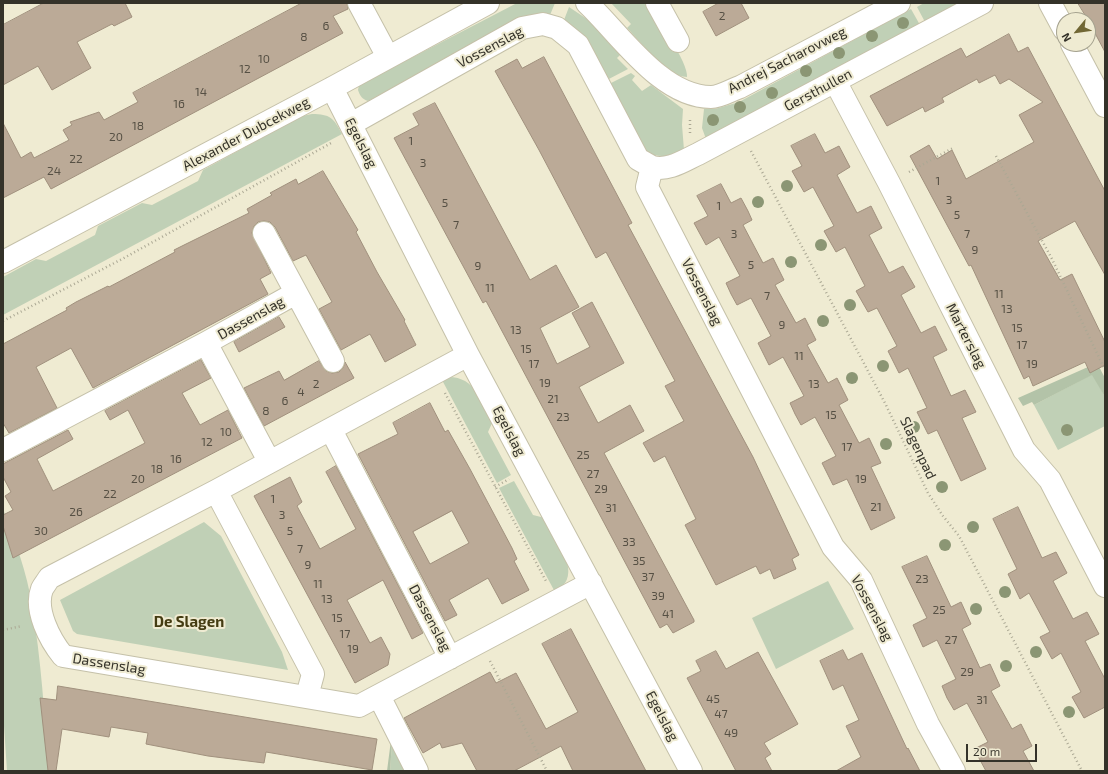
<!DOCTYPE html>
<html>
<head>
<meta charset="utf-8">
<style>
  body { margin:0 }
  #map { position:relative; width:1108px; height:774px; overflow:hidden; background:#efebd2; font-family:"Exo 2",sans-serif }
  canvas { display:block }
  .frame { position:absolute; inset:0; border:4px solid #343229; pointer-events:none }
  .north { position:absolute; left:1056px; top:12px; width:40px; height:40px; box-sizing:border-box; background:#efebd2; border:1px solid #a4a18e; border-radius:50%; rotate:241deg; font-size:11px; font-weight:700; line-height:16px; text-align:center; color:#343229 }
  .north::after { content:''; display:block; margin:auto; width:14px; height:18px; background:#716734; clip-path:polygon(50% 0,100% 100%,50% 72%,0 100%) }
  .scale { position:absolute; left:966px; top:744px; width:71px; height:18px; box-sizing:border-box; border:2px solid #343229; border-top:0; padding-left:5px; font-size:12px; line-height:14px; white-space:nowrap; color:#343229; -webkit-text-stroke:3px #efebd2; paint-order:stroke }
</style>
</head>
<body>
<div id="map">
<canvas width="1108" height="774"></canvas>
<div class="frame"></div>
<div class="north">N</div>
<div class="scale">20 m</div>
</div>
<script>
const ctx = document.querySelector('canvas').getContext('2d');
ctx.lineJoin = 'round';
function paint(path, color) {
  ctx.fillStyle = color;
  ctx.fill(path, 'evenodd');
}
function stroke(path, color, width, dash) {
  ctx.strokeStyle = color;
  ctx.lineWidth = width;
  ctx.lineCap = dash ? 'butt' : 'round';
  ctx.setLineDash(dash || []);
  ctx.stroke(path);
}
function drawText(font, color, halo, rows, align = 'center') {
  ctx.font = font + ' "Exo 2",sans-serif';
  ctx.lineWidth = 4;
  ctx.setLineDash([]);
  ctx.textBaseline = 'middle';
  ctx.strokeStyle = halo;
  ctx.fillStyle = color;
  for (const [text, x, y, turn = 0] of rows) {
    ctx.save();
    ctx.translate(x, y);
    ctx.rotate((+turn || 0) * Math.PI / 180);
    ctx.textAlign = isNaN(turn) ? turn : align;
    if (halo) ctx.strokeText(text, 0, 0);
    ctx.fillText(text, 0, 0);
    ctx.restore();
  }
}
const green = new Path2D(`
  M517 3H555L550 15H531L518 21 368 101C362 99 360 96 358 90L359 85Z
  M611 3H648C656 17 689 63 687 77 667 77 641 42 627 28L631 24Z
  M924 3H961L925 22 917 7Z
  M569 7 587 19 618 51 620 55 617 58 628 69 605 81 564 20Z
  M911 9 920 25 706 139 702 128 704 109H715L739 102Z
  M631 73 635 76 632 80 642 91 651 85 683 109 682 125 684 150C669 156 661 159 646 152L607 85Z
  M312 114C330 114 334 118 342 134L3 315V277L36 259 46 261 95 235 98 226 142 203 152 205 198 181 203 170 302 116Z
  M1093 374 1105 397V426L1058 450 1034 405Z
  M447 377C475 376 481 401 493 421L488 432 511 475 497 483 442 380Z
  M514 481 533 515 545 518C554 534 577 566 565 583 562 586 558 589 555 592L499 488Z
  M3 509C15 540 27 573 32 605 41 660 45 715 48 771H7L3 711Z
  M204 522 221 536 282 652 288 670 77 634 73 631 60 600Z
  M828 581 854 629 776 669 752 618Z
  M392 743 406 771H390Z`);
const forest = new Path2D(`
  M1097 363 1105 378V397L1092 375 1034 405 1032 402 1023 406 1018 398Z
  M391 740 392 743 390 771H387Z`);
const building = new Path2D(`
  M44 3H125L132 17 114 26 112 24 77 42 91 68 52 90 38 66 3 85V25Z
  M302 3H347L348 9 333 16 343 33 51 189 44 177 3 198V123L21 158 31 152 34 158 69 140 63 130 72 125 70 122 99 112 104 120 138 102 133 93Z
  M719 3H741L749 18 716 36 703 12Z
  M1078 3H1105V52L1088 20Z
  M1009 34 1018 52 1028 47 1105 191V275L1075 221 1038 241 1060 280 1072 274 1105 342V365L1090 373 1085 362 1033 386 1029 376 1024 379 971 265 969 266 910 156 929 145 937 159 952 150 966 179 1034 142 1019 115 1043 102 1009 79 1000 84 995 75 979 83 977 79 942 98 944 102 925 112 923 107 887 126 870 96 961 48 966 57Z
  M544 57 632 223 628 225 753 457 799 555 792 559 796 569 774 579 770 569 760 574 756 566 716 585 685 525 696 519 665 456 654 462 643 443 684 421 665 386 675 381 606 252 596 258 539 150 495 71 517 59 522 68Z
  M435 103 530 280 556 265 579 307 540 328 557 364 590 347 572 313 592 302 624 363 579 387 598 423 630 405 644 431 604 453 694 620V622L673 633 667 624 660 628 486 301 483 303 394 138 419 125 413 114Z
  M815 134 825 153 839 146 850 167 837 175 857 213 871 206 882 228 869 235 889 273 903 266 915 287 901 295 921 333 935 326 947 350 933 357 951 396 965 390 976 412 962 418 986 469 961 481 937 430 928 434 917 412 927 408 908 368 899 373 888 351 897 346 877 308 868 312 856 291 865 286 845 247 836 252 824 231 834 226 813 187 804 192 792 171 802 166 791 146Z
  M323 171 358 230 356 232 377 272 405 320 404 321 416 345 385 362 370 334 341 350 319 309 332 302 306 255 293 261 275 227 270 222 264 221 258 222 254 226 252 233 271 273 260 279 268 294 93 388 71 348 36 367 57 408 9 433 3 423V344L67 310 66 308 76 302 108 286 109 287 175 252 174 250 184 245 249 213 247 209 272 195 270 193 296 179 298 184Z
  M721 184 731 203 741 198 748 211 752 220 743 225 763 263 773 258 784 280 775 285 796 323 805 318 816 340 807 345 828 383 837 378 848 400 839 405 859 443 869 438 881 463 871 467 895 518 871 530 847 479 833 485 822 463 836 456 815 417 801 425 795 414 790 403 804 396 783 357 769 365 758 343 771 336 751 298 737 305 731 294 726 283 740 276 719 237 706 245 694 223 708 216 697 196Z
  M279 317 285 327 239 352 234 342Z
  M201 360 211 378 182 393 200 425 228 410 242 438 13 558 3 526V515L13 510 5 496 11 492 3 477V464L68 430 73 439 37 459 53 491 145 443 128 410 110 420 105 411Z
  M319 361 326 371 332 373 339 372 343 368 345 362 354 378 264 426 244 388 279 371 284 380Z
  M430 403 445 432 448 430 470 469 512 548 517 559 514 561 529 590 502 604 488 578 449 600 457 615 445 621 358 454 398 434 393 423ZM452 511 469 543 430 564 413 532Z
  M336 466 423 633 412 639 383 580 347 600 370 643 381 637 390 654 388 665 355 683 254 496 290 477 302 502 297 506 320 549 356 529 326 472Z
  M1018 507 1042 558 1056 552 1067 573 1053 581 1073 619 1087 612 1099 634 1085 641 1105 679V707L1084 718 1072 697 1081 692 1061 653 1052 659 1040 637 1050 632 1029 593 1020 599 1008 574 1017 569 993 519Z
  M927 556 951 607 961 602 971 624 962 629 980 668 990 664 1000 686 991 691 1012 729 1021 724 1032 746 1023 751 1034 771H986L974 749 988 742 967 703 954 710 947 698 942 686 956 679 937 640 923 647 913 625 927 618 902 567Z
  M571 629 646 771H573L561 746 514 771H477L462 743 442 748 440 743 423 753 404 718 490 672 496 683 516 673 546 729 578 712 542 644Z
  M843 650 848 660 862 653 907 749 908 748 920 771H836L861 757 846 726 859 720 843 685 833 690 820 661Z
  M716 651 726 669 758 652 798 724 764 743 771 754 765 758 772 771H736L687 678 701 671 696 661Z
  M58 686 377 739 372 770 266 752 264 763 208 756 146 744 148 733 111 727 109 737 62 729 56 771H48L40 698 56 700Z`);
const path = new Path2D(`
  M690 133V117
  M751 151 885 403 928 493 943 516 959 536 1082 771
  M996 156 1052 259 1105 370
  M909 172 953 148
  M3 321 124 258 333 142
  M445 393 546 581
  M495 487 509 479
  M3 630 22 626
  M490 661 547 771`);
const minor = new Path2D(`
  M359 3 388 57
  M587 3C620 34 661 97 711 97 720 97 731 90 740 87L899 3
  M657 3 678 41
  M1050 3 1064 29
  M1072 44 1105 106
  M835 81 889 183 1024 450 1050 480 1105 586
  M332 88 468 355 691 771
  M351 124 522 28 543 24 557 28 578 45 638 159 652 167 647 187 833 547 861 580 928 724 954 771
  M652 167C669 171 683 161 698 154L982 3
  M264 233 333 361
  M3 262 332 88 488 3
  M206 343 269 461
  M468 355 216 491 49 578C47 582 44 585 42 589 34 610 50 640 63 656L359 706 591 583
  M331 430 450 658
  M3 450 206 343 296 293
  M216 491 313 674 307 696
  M379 696 417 771`);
const trees = [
  [903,23],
  [872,36],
  [839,53],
  [806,71],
  [772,93],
  [740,107],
  [713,120],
  [787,186],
  [758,202],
  [821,245],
  [791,262],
  [850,305],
  [823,321],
  [883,366],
  [852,378],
  [914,427],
  [1067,430],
  [886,444],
  [942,487],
  [973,527],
  [945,545],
  [1005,592],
  [976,609],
  [1036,652],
  [1006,666],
  [1069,712]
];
const numberNames = [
  ["2",722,16],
  ["6",326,26],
  ["8",304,37],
  ["10",264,59],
  ["12",245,69],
  ["14",201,92],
  ["16",179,104],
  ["18",138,126],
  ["20",116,137],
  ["1",411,141],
  ["22",76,159],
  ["3",423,163],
  ["24",54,171],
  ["1",938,181],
  ["3",949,200],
  ["5",445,203],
  ["1",719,206],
  ["5",957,215],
  ["7",456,225],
  ["3",734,234],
  ["7",967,234],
  ["9",975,250],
  ["5",751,265],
  ["9",478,266],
  ["11",490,288],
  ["11",999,294],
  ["7",767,296],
  ["13",1007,309],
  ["9",782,325],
  ["15",1017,328],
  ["13",516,330],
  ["17",1022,345],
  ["15",526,349],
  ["11",799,356],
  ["17",534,364],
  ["19",1032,364],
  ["19",545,383],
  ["2",316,384],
  ["13",814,384],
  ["4",301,392],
  ["21",553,399],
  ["6",285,401],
  ["8",266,411],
  ["15",831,415],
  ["23",563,417],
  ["10",226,432],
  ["12",207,442],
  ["17",847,447],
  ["25",583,455],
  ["16",176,459],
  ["18",157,469],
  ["27",593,474],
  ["20",138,479],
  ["19",861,479],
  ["29",601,489],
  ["22",110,494],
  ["1",273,499],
  ["21",876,507],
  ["31",611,508],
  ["26",76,512],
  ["3",282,515],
  ["30",41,531],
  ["5",290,531],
  ["33",629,542],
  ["7",300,549],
  ["35",639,561],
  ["9",308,565],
  ["37",648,577],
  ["23",922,579],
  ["11",318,584],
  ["39",658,596],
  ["13",327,599],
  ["25",939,610],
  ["41",668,614],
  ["15",337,618],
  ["17",345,634],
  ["27",951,640],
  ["19",353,649],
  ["29",967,672],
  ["45",713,699],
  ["31",982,700],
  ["47",721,714],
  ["49",731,733]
];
const streetNames = [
  ["Vossenslag",490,47,-28],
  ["Andrej Sacharovweg",787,60,-27],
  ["Gersthullen",818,90,-28],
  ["Alexander Dubcekweg",246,134,-28],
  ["Egelslag",361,143,63],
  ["Vossenslag",702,292,63],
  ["Dassenslag",251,318,-29],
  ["Marterslag",966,336,63],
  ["Egelslag",509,431,62],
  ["Slagenpad",918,448,65],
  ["Vossenslag",872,608,62],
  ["Dassenslag",430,618,62],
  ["Dassenslag",109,664,9],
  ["Egelslag",662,716,62]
];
const neighbourhoodNames = [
  ["De Slagen",189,622]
];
paint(green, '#c0d0b6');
paint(forest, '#b3c3a8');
paint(building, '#bbaa97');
stroke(building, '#a0907d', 1);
stroke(minor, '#c5c1a9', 24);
stroke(path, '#aba894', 2.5, [1, 3]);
stroke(minor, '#fff', 22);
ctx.fillStyle = '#8b9674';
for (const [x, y] of trees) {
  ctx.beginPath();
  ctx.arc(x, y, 6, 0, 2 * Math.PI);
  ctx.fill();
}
drawText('12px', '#565044', null, numberNames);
drawText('14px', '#343229', '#efebd2', streetNames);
drawText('bold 15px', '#443c12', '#efebd2', neighbourhoodNames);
</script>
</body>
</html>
